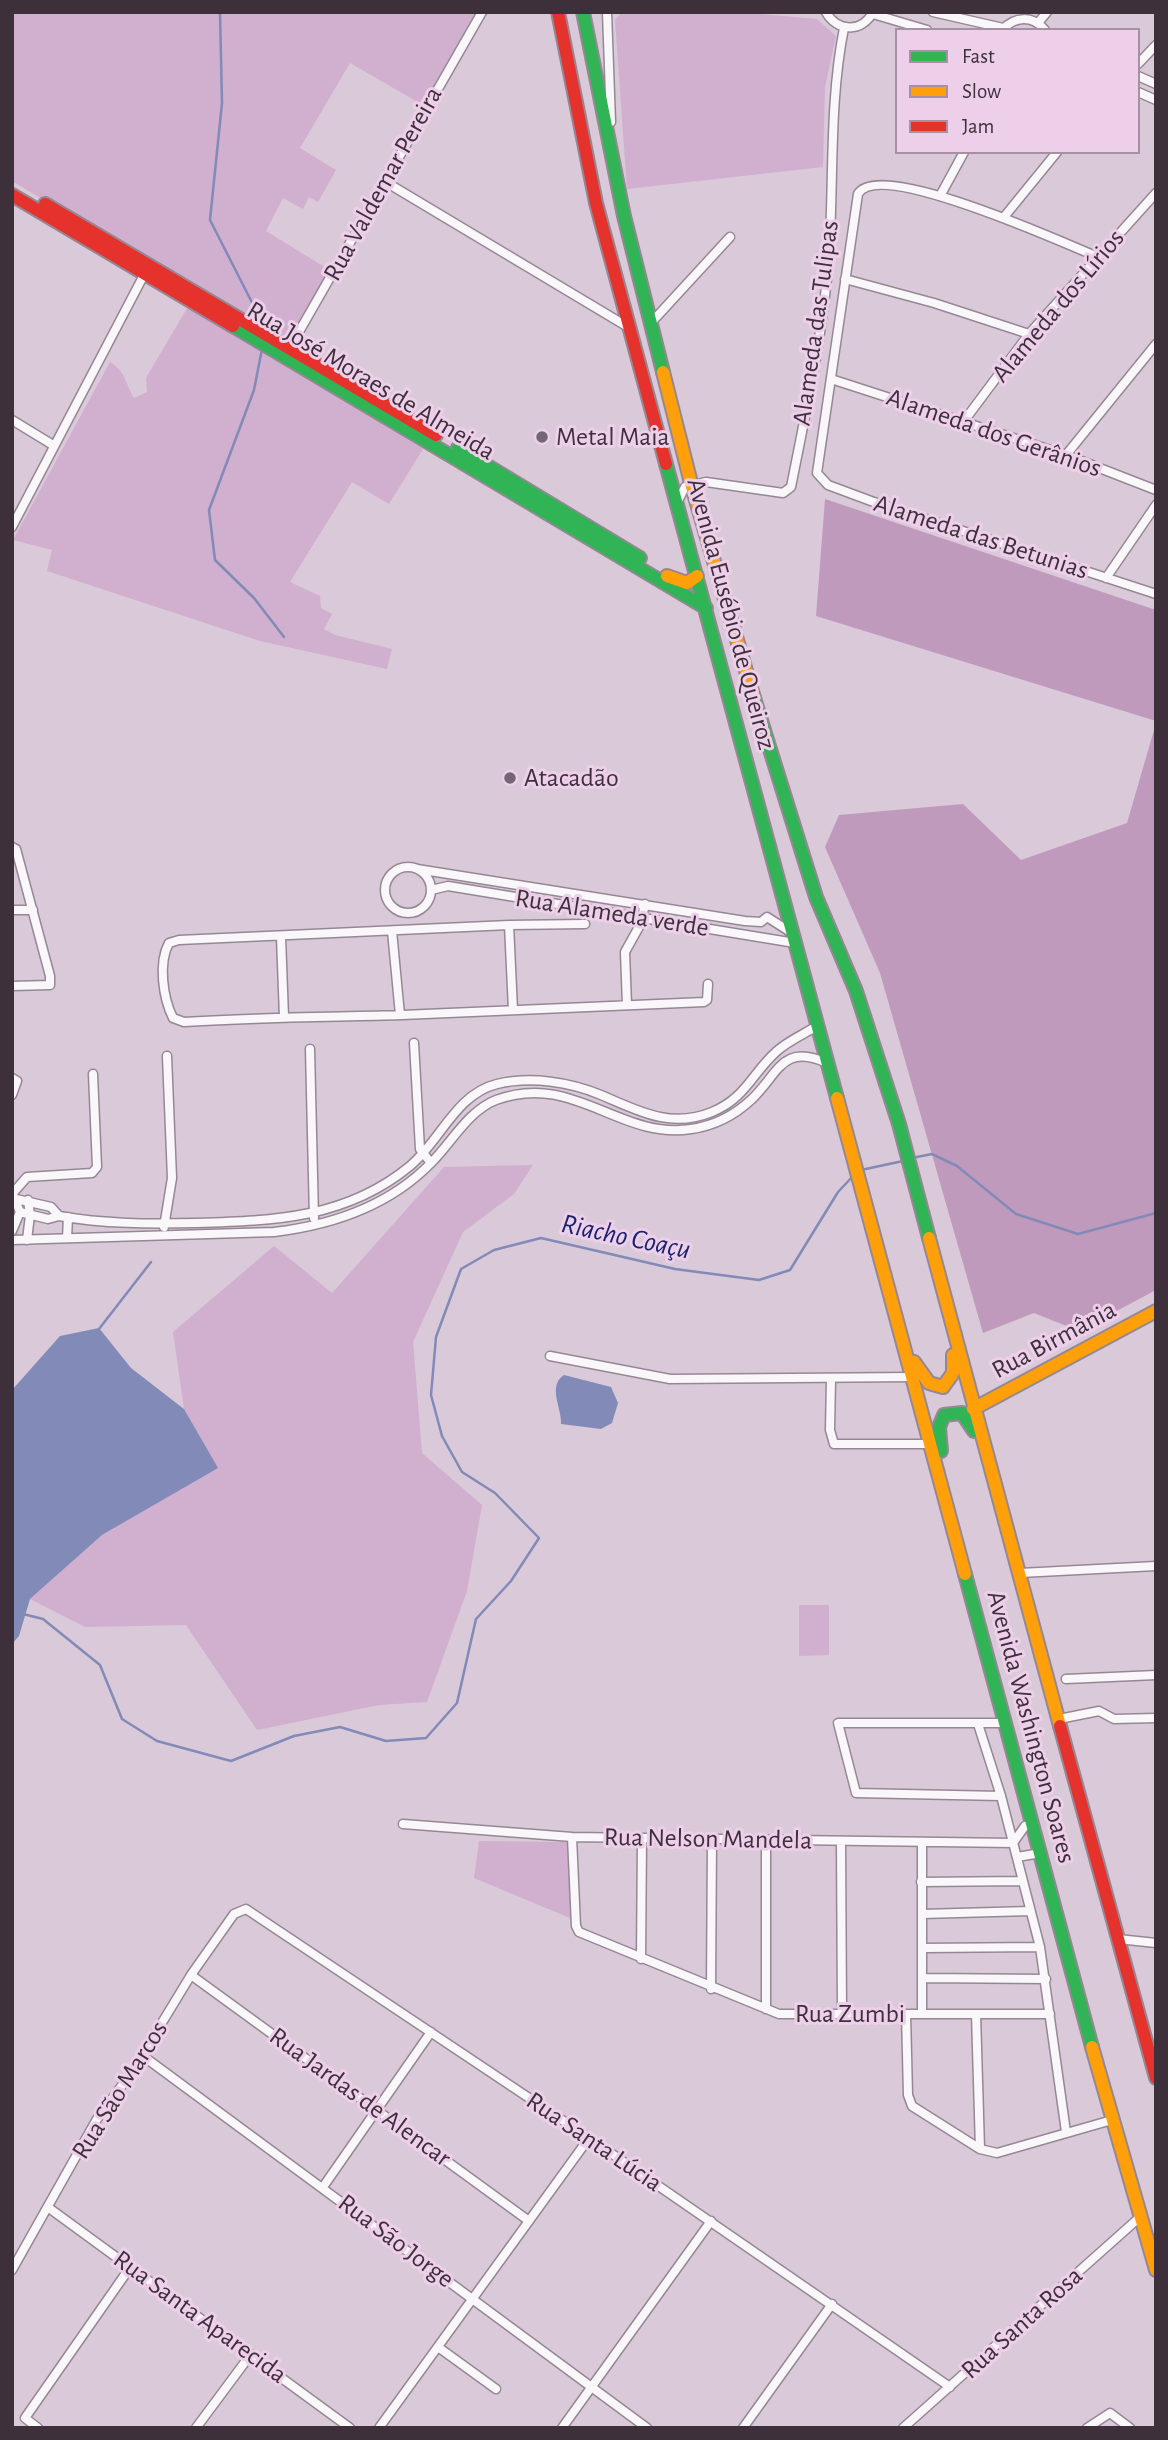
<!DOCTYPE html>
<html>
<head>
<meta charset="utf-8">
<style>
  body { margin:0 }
  #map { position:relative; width:1168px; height:2440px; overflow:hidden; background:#dac9d8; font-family:"Alegreya Sans",sans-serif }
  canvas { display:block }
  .frame { position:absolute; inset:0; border:14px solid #3d303b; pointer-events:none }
  .legend { position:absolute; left:895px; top:28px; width:245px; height:126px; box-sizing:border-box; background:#eecfea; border:2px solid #a78fa4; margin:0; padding:9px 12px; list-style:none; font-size:21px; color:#3d303b }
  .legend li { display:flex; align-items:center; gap:14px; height:35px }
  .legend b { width:35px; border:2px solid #a78fa4 }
</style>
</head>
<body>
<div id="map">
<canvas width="1168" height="2440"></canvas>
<div class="frame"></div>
<ul class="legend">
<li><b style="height:9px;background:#30b455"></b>Fast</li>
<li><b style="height:9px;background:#ff9f0a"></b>Slow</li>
<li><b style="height:9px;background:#e5322d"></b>Jam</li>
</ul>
</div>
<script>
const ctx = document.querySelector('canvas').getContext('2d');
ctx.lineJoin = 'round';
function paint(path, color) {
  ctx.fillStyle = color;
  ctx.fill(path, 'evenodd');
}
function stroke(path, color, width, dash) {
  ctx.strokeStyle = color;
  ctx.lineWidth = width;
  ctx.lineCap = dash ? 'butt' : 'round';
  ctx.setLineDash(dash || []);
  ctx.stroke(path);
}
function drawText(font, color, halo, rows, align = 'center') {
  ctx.font = font + ' "Alegreya Sans",sans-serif';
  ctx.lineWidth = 6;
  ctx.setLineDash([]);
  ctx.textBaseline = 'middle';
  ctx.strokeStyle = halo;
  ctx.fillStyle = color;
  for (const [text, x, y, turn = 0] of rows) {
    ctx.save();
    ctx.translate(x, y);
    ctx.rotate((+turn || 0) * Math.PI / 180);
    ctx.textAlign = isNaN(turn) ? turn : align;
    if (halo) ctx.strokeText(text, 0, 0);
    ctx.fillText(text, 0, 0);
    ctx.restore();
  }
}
const green = new Path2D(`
  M12 12H476L423 105 350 63 300 148 336 170 318 202 309 197 303 209 283 198 266 231 331 271 289 347 12 181Z
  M622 12H736L817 19 836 36 825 87 823 167 627 189 615 20Z
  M189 305 423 449 389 504 352 482 290 582 320 596 321 608 332 614 324 629 335 635 392 649 387 669 260 641 47 571 52 550 13 540 110 362C126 372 125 383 134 398L147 392 146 378Z
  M533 1165 514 1194 463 1232 413 1342 422 1453 482 1505 467 1591 427 1702 379 1705 257 1730 186 1625 85 1627 30 1599 102 1535 217 1468 184 1409 173 1332 274 1246 332 1293 444 1167Z
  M799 1605H829V1655L799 1656Z
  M479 1841 569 1842 571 1847 570 1918 474 1878Z`);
const forest = new Path2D(`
  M825 499 1156 610V721L816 616Z
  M1156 723V1290L1079 1331 1034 1313 983 1333 880 973 825 847 839 815 963 804 1021 860 1127 823Z`);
const water = new Path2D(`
  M99 1328 131 1368 184 1409 218 1468 102 1535 30 1599 19 1636 12 1644V1390L60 1336Z
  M564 1375 611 1387 618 1403 612 1423 601 1429 561 1424C562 1408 547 1386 564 1375Z`);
const stream = new Path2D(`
  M220 12 222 103 210 220 266 330
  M262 349 254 390 209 510 215 560 254 598 284 637
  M912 1158 932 1154 957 1166 1016 1214 1078 1234 1156 1213
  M861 1170 903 1161
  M99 1329 151 1262
  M23 1614 43 1619 100 1665 122 1719 157 1741 231 1761 294 1736 340 1727 386 1741 426 1738 457 1703 476 1619 511 1581 539 1538 495 1493 462 1472 442 1436 431 1395 436 1337 461 1269 494 1250 541 1238 675 1269 759 1280 790 1270 838 1192 853 1176`);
const street = new Path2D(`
  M607 12 611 122
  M826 12C837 32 862 33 873 12
  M933 12 1003 28
  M873 14 927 30
  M1038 23 1047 12
  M1002 30C1015 16 1032 15 1045 30
  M1138 64 1156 45
  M1138 76 1156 84
  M1138 92 1156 100
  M384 181 628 327
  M940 196 964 152
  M1004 217 1057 152
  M1098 257C1064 243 878 158 858 194L817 473 828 485 871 501 1156 594
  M845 279 934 303 1029 334
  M650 324 730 237
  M288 351 482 12
  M831 379 1066 455 1156 490
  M12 420 53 445
  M964 421 1029 334 1156 193
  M1066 455 1156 344
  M679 499 685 487 706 482 783 493 791 487C806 411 823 334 829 256 834 180 829 103 844 28
  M12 527 146 271
  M1106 578 1156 505
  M12 847 16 849 50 976V985L12 986
  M385 890a23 23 0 1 1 46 0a23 23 0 1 1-46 0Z
  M417 869 745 921 761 922 767 917 792 933
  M431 890 448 886 795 943
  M12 910H33
  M509 925 585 924
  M392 931 400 1015
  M281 937 284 1017
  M627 1005 625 952 640 925 645 904
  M513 1010 509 925 179 940 169 943C158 963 163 998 173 1018L184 1022C257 1017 329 1017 402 1015 502 1011 603 1006 704 1002L707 1000 708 984
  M414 1043 420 1149 431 1163
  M310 1049 314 1218
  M12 1078 17 1081 12 1095
  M12 1194 27 1177 92 1173 97 1167 93 1074
  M16 1199 51 1207 59 1216C104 1224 149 1224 196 1223 275 1221 347 1218 410 1166 441 1140 456 1094 497 1084 531 1076 570 1082 601 1095 639 1111 670 1129 712 1112 746 1098 752 1073 777 1051 788 1041 804 1034 817 1026
  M20 1212 48 1219 59 1216
  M164 1227 172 1178 167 1056
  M12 1231 20 1212 13 1195
  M67 1238 68 1217
  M12 1240 274 1232C333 1225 389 1206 431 1163 452 1142 468 1111 496 1100 573 1071 619 1140 691 1129 713 1126 735 1115 752 1099 779 1073 782 1043 827 1063
  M27 1240 30 1215 28 1200
  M550 1356 670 1379 913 1377
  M831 1379 830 1430 834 1444H931
  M1020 1573 1156 1566
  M1066 1679 1156 1675
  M1059 1719 1099 1711 1114 1719 1156 1718
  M978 1724 1001 1796 1040 1947 1066 2132
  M1001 1796 856 1793 838 1723H1006
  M403 1824 572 1837 1013 1843 1025 1826 1033 1824
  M572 1837 576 1926 579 1932 779 2014H1050
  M841 1842 842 2014
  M1017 1857 1041 1853
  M921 1882 1022 1881
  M922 1914 1030 1911
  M1118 1939 1156 1943
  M922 1948 1040 1947
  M641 1959 642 1838
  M191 1975 529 2221
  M922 1978 1046 1979
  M711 1989 712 1839
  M766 2009V1840
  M906 2014 908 2095 912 2106 980 2149 997 2153 1112 2120
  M922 2014V1843
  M976 2014 980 2149
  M143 2056 647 2428
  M323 2187 431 2032
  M49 2208 350 2428
  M12 2270 97 2119 132 2072 191 1975 234 1914 246 1909 589 2138 950 2387
  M438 2347 496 2389
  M38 2428 25 2418 131 2266
  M196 2428 251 2354
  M379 2428 589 2138
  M562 2428 711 2221
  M743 2428 832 2304
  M903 2428 1140 2217
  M1087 2428 1110 2413 1130 2428`);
const fast = new Path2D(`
  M583 12 624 216 663 372
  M233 326 706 608
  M458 448 640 558
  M666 464 837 1098
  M754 698 816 897 856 991 899 1124 929 1238
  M941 1451 939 1427 944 1415 962 1413 974 1431
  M965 1574 1092 2047`);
const slow = new Path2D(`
  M663 372 691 483 754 698
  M667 576 687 583 697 576
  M837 1098 965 1574
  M929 1238 1060 1726
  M914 1362 929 1383 943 1387 953 1373V1355
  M973 1409 1156 1311
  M1092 2047 1156 2270`);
const jam = new Path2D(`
  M558 12 596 203 666 464
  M12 195 233 326
  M45 204 436 435
  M1060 1726 1156 2078`);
const markers = [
  [542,437,7,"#746672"],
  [510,778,7,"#746672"]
];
const streetNames = [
  ["Rua Valdemar Pereira",383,184,-61],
  ["Alameda dos Lírios",1058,306,-50],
  ["Alameda das Tulipas",816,323,-82],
  ["Rua José Moraes de Almeida",371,381,31],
  ["Alameda dos Gerânios",994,433,19],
  ["Alameda das Betunias",981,537,18],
  ["Avenida Eusébio de Queiroz",731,614,75],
  ["Rua Alameda verde",612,913,9],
  ["Rua Birmânia",1054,1340,-28],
  ["Avenida Washington Soares",1031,1727,75],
  ["Rua Nelson Mandela",708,1839,1],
  ["Rua Zumbi",850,2014],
  ["Rua São Marcos",120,2090,-58],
  ["Rua Jardas de Alencar",360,2097,36],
  ["Rua Santa Lúcia",594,2142,34],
  ["Rua São Jorge",396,2241,37],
  ["Rua Santa Aparecida",200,2317,36],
  ["Rua Santa Rosa",1022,2323,-42]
];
const poiNames = [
  ["Metal Maia",556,437],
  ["Atacadão",524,778]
];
const waterNames = [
  ["Riacho Coaçu",626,1237,12]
];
paint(green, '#d1afce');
paint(forest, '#c09abc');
paint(water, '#828ab8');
stroke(stream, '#828ab8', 2.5);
stroke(street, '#958894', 11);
stroke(fast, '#958894', 16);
stroke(slow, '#958894', 16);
stroke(jam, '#958894', 16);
stroke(street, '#f9f7f9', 8);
stroke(fast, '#30b455', 12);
stroke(slow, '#ff9f0a', 12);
stroke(jam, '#e5322d', 12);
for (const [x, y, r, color] of markers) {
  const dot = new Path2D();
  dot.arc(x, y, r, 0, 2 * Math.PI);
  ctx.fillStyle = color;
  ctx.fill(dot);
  stroke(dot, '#eecfea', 2.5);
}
drawText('26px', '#3d303b', '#eecfea', streetNames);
drawText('26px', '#3d303b', '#eecfea', poiNames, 'left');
drawText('italic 28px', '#19246d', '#eecfea', waterNames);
</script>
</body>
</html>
